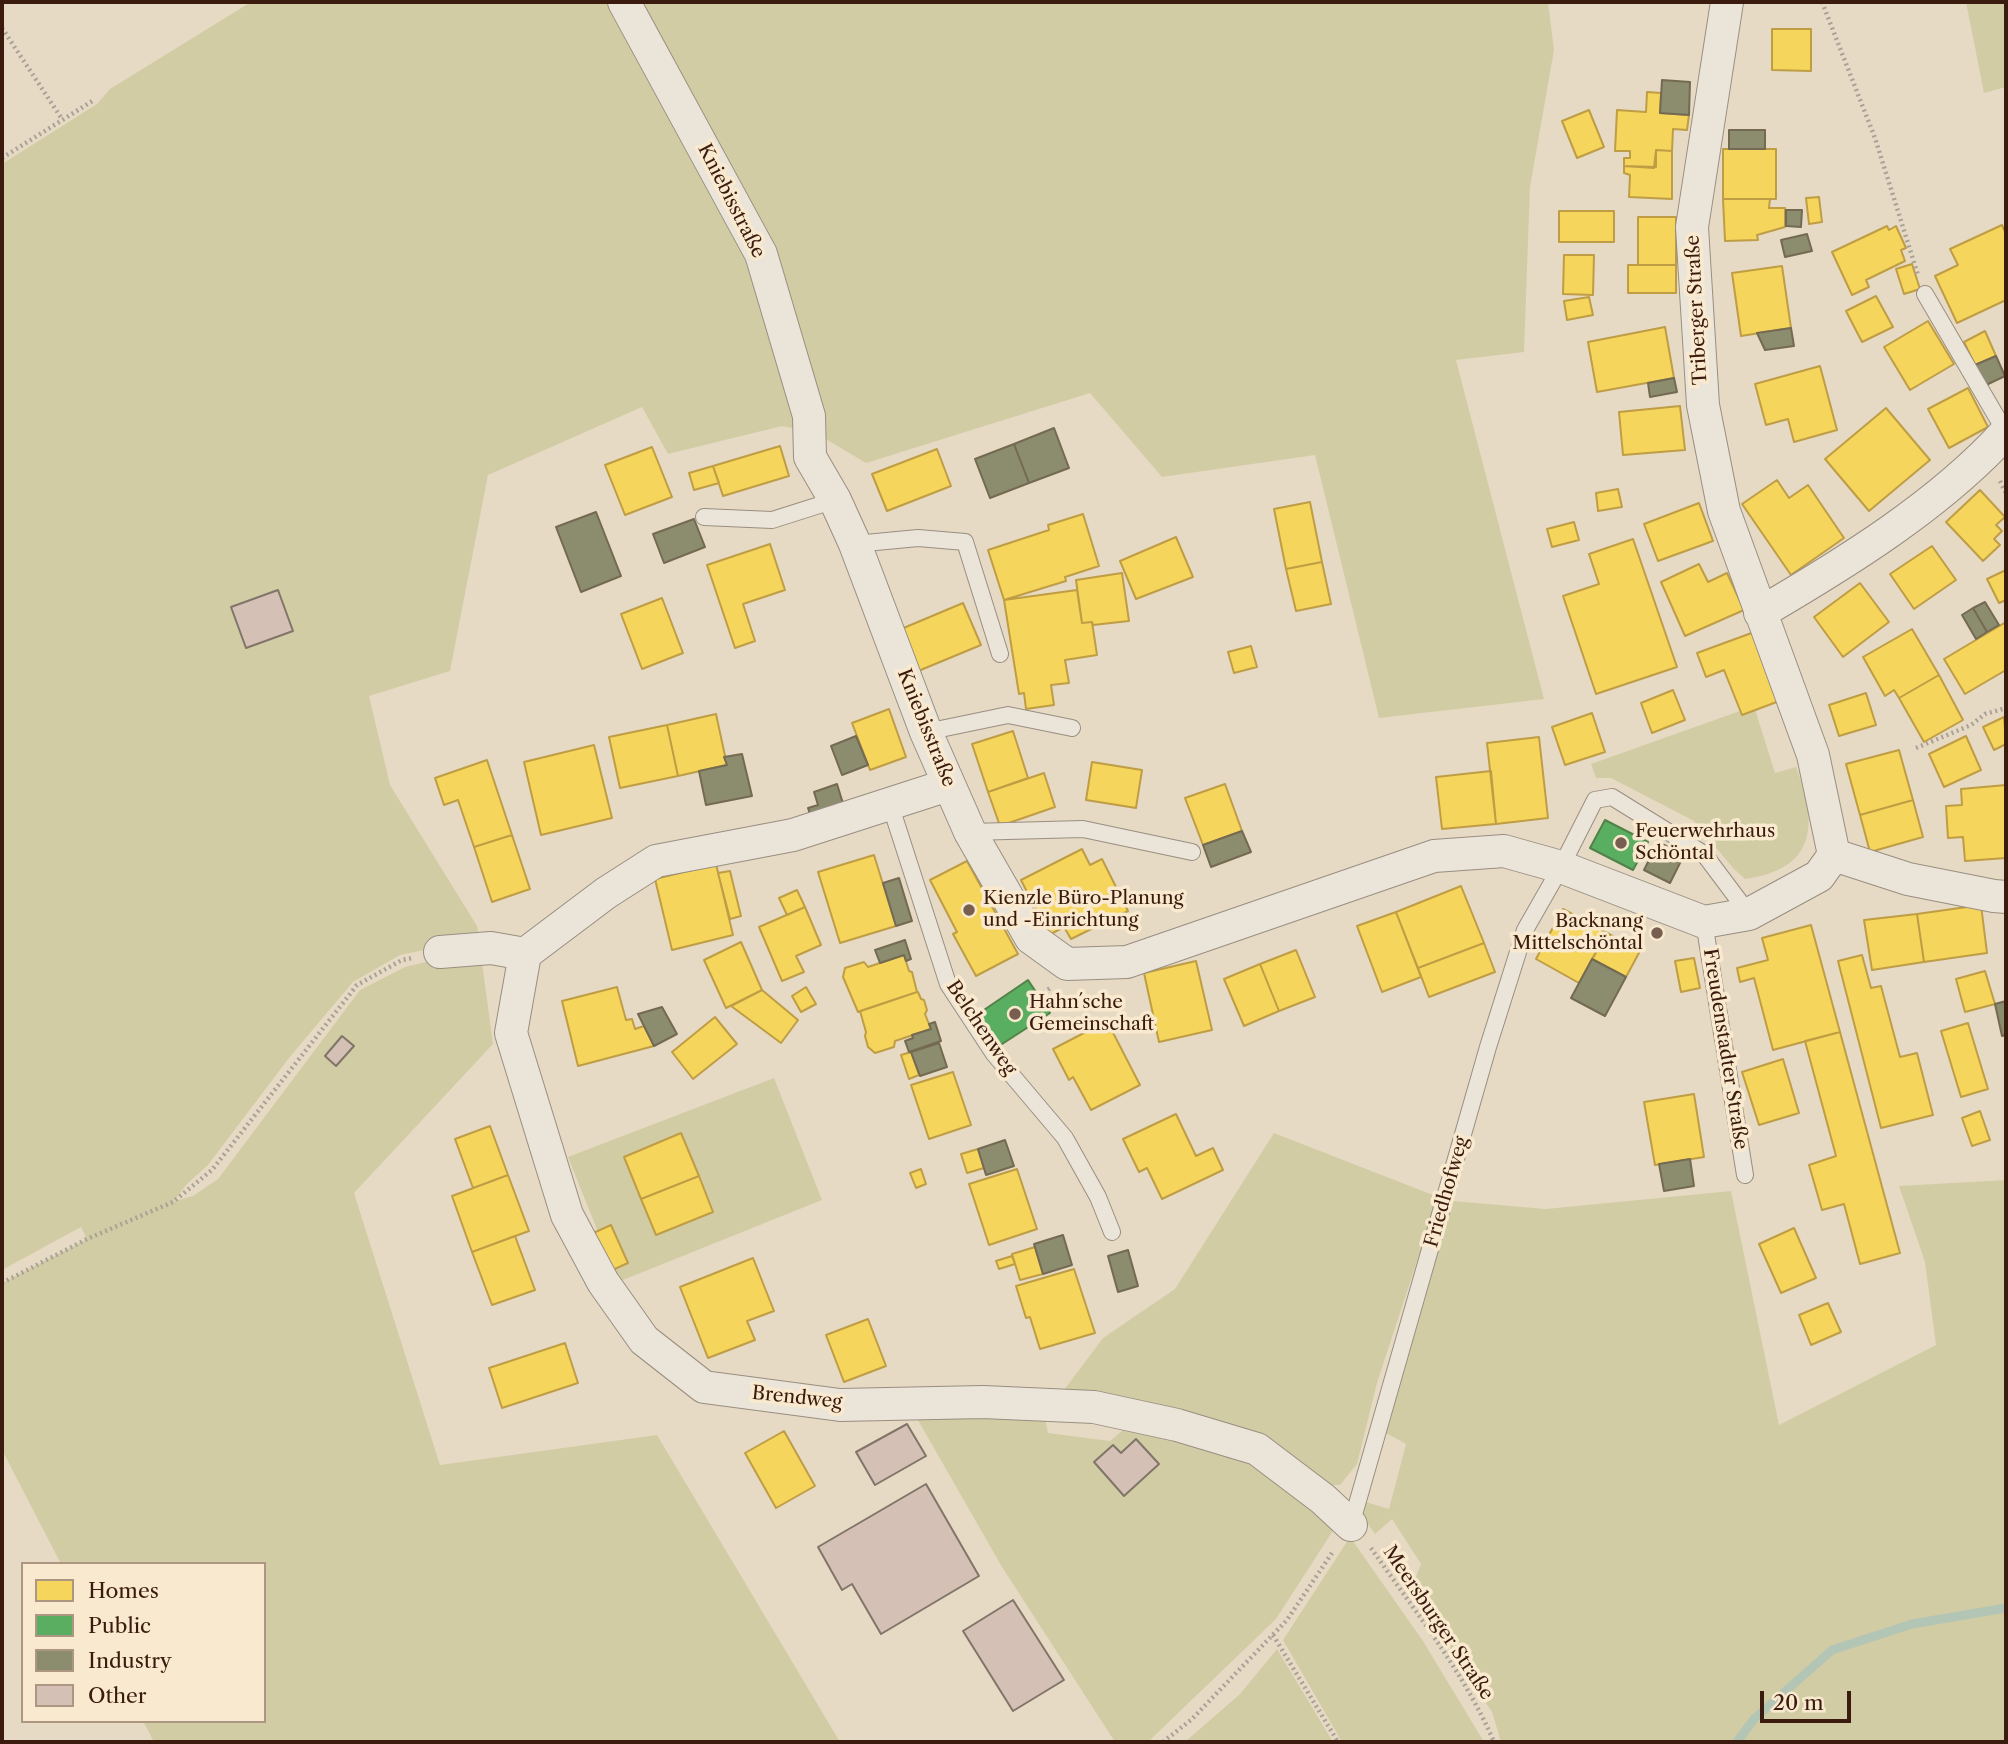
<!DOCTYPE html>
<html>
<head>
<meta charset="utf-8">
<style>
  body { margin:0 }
  #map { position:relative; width:2008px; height:1744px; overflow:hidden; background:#e7dac4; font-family:"Libre Caslon Text",serif }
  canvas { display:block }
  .frame { position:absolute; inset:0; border:4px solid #3c1b0f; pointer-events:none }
  .legend { position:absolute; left:21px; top:1562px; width:245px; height:161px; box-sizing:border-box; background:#f9eacf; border:2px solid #ad9782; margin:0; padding:9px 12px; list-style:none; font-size:21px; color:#3c1b0f }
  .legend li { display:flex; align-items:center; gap:14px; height:35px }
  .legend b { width:35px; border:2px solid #ad9782 }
  .scale { position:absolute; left:1760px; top:1691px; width:91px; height:32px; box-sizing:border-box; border:4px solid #3c1b0f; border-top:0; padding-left:9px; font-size:21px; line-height:24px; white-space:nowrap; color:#3c1b0f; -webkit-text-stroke:5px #f9eacf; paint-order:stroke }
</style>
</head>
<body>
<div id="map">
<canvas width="2008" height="1744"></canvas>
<div class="frame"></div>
<ul class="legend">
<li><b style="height:19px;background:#f6d55c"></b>Homes</li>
<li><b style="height:19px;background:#5aae61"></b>Public</li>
<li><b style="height:19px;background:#8c8c6e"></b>Industry</li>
<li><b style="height:19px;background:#d4c0b4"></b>Other</li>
</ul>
<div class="scale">20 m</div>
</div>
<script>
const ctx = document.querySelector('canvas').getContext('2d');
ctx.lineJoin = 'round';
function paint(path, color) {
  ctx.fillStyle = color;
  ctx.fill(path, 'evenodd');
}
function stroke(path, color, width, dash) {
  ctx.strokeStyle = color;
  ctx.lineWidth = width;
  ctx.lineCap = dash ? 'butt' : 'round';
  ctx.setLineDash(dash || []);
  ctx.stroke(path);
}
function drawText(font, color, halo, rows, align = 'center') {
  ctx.font = font + ' "Libre Caslon Text",serif';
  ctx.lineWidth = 7;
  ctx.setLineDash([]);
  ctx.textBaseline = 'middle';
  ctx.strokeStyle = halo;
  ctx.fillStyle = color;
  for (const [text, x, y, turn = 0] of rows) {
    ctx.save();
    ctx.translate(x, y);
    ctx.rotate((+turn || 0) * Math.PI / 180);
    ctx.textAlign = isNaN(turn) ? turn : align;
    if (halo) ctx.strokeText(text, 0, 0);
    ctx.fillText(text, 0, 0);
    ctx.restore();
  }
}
const green = new Path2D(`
  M251 2H1548L1554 50 1530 187 1524 352 1456 360 1544 699 1379 718 1315 455 1162 477 1090 393 866 463 814 432 782 426 668 454 642 407 488 475 450 671 369 696 390 785 477 926 479 939 400 955 353 982 289 1058 208 1165 187 1184 174 1201 193 1196 218 1179 360 990 405 967 443 958 481 955 493 1044 354 1193 440 1465 657 1435 840 1742H154L143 1721H264V1564H61L2 1450V1283L87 1239 81 1227 2 1270V164L97 104 110 89Z
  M1966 2H2006V87L1984 93Z
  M1754 706 1775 773 1796 767C1818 824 1817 869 1745 879L1733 868 1694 821 1611 778H1596L1591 764Z
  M774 1078 822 1200 618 1282 568 1157Z
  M1274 1133 1438 1197 1377 1383 1357 1464 1340 1485H1329L1058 1398 1103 1338 1175 1289Z
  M2006 1180V1742H1501L1492 1712 1411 1589 1421 1564 1392 1519 1375 1534 1366 1521 1362 1508 1366 1502 1389 1509 1406 1444 1386 1433 1453 1201 1546 1209 1731 1191 1779 1425 1936 1345 1925 1262 1899 1186Z
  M915 1415 1045 1418 1048 1433 1110 1441 1131 1423 1234 1451 1336 1526 1276 1619 1148 1742H1115L1002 1567Z
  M1350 1537 1423 1641 1484 1742H1342L1283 1640Z
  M1277 1649 1333 1742H1185L1240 1694Z`);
const homes = new Path2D(`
  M1772 29H1811V71L1772 70Z
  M1647 92 1661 93 1660 113 1689 115 1687 130 1673 129 1672 151 1656 150V167L1624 166V158H1630V151H1615L1617 110 1646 112Z
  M1589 110 1604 147 1577 158 1562 121Z
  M1723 149H1776V199H1723Z
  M1656 150 1672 151V199L1629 197 1630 175 1624 173V166L1654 168Z
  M1819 197 1822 222 1809 224 1806 198Z
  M1723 199H1770L1769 208H1785V227L1757 235 1758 240 1725 241Z
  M1559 211H1614V242H1559Z
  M1638 217H1676V265H1638Z
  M2002 225 2006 234V300L1957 323 1935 276 1958 265 1950 249Z
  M1887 226 1889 230 1896 226 1906 248 1901 250 1905 261 1866 280 1869 287 1852 295 1832 252Z
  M1564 255H1594L1593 295 1563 294Z
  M1912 264 1920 289 1904 294 1896 269Z
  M1628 265H1676V293H1628Z
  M1782 266 1791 328 1741 336 1732 273Z
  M1876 296 1893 327 1862 342 1846 311Z
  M1589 297 1593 315 1567 320 1564 301Z
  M1928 321 1954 364 1910 390 1884 347Z
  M1665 327 1674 378 1597 392 1588 342Z
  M1985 331 1996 356 1975 365 1964 342Z
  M1820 366 1837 430 1794 442 1788 419 1766 425 1755 384Z
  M1968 388 1988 427 1949 448 1928 409Z
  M1680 406 1685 450 1623 455 1619 412Z
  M1886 408 1930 460 1869 511 1825 459Z
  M780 446 789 476 723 496 713 466Z
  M652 447 672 497 625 515 605 465Z
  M937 449 951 486 887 511 872 474Z
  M713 466 719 483 694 490 689 473Z
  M1777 480 1789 498 1808 485 1844 538 1791 575 1742 504Z
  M1618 489 1622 507 1598 511 1596 493Z
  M1980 490 2005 517 1996 525 2002 531 1994 539 2000 545 1983 561 1946 522Z
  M1310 502 1322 562 1286 569 1274 509Z
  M1699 503 1713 541 1658 561 1644 524Z
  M1083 514 1099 566 1065 577 1066 581 1004 600 988 550 1049 530 1048 525Z
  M1574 522 1579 540 1552 547 1547 529Z
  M1176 537 1193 577 1136 599 1120 561Z
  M1633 539 1677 667 1596 694 1563 596 1599 584 1589 554Z
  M770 544 785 590 743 604 755 641 735 648 707 565Z
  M1932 546 1956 580 1914 609 1890 574Z
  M1322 562 1331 604 1296 611 1286 569Z
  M1699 564 1708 582 1727 573 1744 610 1685 636 1661 582Z
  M2006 570V600L1999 603 1987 579Z
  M1122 573 1129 621 1093 625 1092 622 1082 623 1076 580Z
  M1860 583 1889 622 1843 657 1814 617Z
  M1077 590 1082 623 1092 622 1097 655 1065 660 1069 683 1051 685 1054 705 1026 709 1024 693 1019 694 1004 600Z
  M662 598 683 653 642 669 621 614Z
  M963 603 981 645 911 674 894 632Z
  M2006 622V670L1965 694 1944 659Z
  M1912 629 1939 675 1899 698 1894 690 1885 696 1863 657Z
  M1757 631 1782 700 1742 715 1724 670 1706 677 1697 653Z
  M1251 646 1257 667 1234 673 1228 652Z
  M1939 675 1963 720 1924 742 1899 698Z
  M1673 690 1685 720 1652 733 1641 703Z
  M1866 693 1876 725 1839 736 1829 705Z
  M889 709 906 757 870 770 852 723Z
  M1592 713 1605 752 1565 765 1552 727Z
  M716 714 727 765 678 776 667 725Z
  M2004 717 2006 744 1994 750 1983 727Z
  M667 725 678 776 620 788 609 737Z
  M1013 731 1028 778 988 792 972 744Z
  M1966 736 1981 770 1944 787 1929 754Z
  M1539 737 1548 818 1496 824 1487 743Z
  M594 745 612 818 541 835 524 762Z
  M1899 750 1913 800 1860 815 1846 764Z
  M487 760 512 835 474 847 458 800 444 805 435 778Z
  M1092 762 1142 770 1136 808 1086 800Z
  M1491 771 1496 824 1442 829 1436 777Z
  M1044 773 1055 807 1000 826 988 792Z
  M1225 784 1242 831 1203 845 1185 798Z
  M2006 785V858L1965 861 1963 837 1948 838 1946 806 1962 805 1961 789Z
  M1913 800 1923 837 1870 852 1860 815Z
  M512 835 530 889 492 902 474 847Z
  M1082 849 1090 865 1102 859 1128 911 1071 939 1064 927 1049 935 1021 880Z
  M874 855 896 926 840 943 818 872Z
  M967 861 1018 954 976 976 953 934 957 932 930 880Z
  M716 864 733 935 672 950 655 879Z
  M730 871 741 916 730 919 718 873Z
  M1461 886 1484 943 1418 968 1396 912Z
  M797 890 805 907 787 915 779 898Z
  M1981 905 1987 953 1924 962 1917 914Z
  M805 907 821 945 796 956 804 972 782 981 759 927Z
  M1563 909 1607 933 1579 983 1536 959Z
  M1396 912 1421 977 1382 992 1357 926Z
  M1917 914 1924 962 1872 970 1864 920Z
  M1811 925 1840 1032 1773 1050 1754 978 1740 982 1737 968 1768 960 1762 938Z
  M1607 933 1640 951 1626 977 1592 959Z
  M741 942 762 990 726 1008 704 960Z
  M1484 943 1495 972 1429 997 1418 968Z
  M1296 950 1315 997 1279 1011 1260 964Z
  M904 955 909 971 912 972 917 992 858 1012 843 977 845 968 864 962 868 967Z
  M1862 955 1871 988 1881 986 1900 1057 1917 1053 1933 1115 1881 1128 1838 961Z
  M1694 958 1700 988 1681 992 1675 961Z
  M1196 961 1212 1030 1159 1042 1144 973Z
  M1260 964 1279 1011 1244 1026 1224 979Z
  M1985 971 1995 1004 1965 1012 1956 979Z
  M617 987 626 1020 632 1019 635 1029 644 1026 654 1046 578 1066 562 1001Z
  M806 987 816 1004 801 1012 792 996Z
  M762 990 798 1020 781 1043 731 1006Z
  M917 992H918L921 999 924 1000 927 1010 925 1014 931 1029 895 1041 894 1047 875 1053 868 1047 865 1036 866 1032 860 1011Z
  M715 1017 737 1044 693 1079 672 1052Z
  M1107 1021 1140 1085 1091 1110 1073 1077 1069 1080 1053 1049Z
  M1968 1023 1988 1089 1961 1097 1941 1031Z
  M1840 1032 1900 1253 1860 1264 1844 1204 1822 1210 1809 1165 1836 1156 1805 1041Z
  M911 1052 919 1075 909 1079 901 1055Z
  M1783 1059 1799 1113 1759 1125 1742 1072Z
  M953 1072 971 1125 929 1139 911 1085Z
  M1694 1094 1704 1157 1655 1165 1644 1102Z
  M1980 1111 1990 1140 1972 1146 1962 1118Z
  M1176 1114 1196 1156 1213 1148 1223 1170 1162 1199 1147 1168 1139 1172 1123 1139Z
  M490 1126 508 1175 473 1188 455 1139Z
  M681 1133 699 1176 641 1199 624 1157Z
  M978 1149 984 1168 967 1173 961 1154Z
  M921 1169 926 1184 916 1188 910 1173Z
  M1017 1169 1037 1229 989 1245 969 1184Z
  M508 1175 529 1231 472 1252 452 1196Z
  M699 1176 713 1212 656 1235 641 1199Z
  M611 1225 628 1263 608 1272 591 1234Z
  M1794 1228 1816 1278 1781 1293 1759 1244Z
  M515 1236 535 1290 492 1305 472 1252Z
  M1035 1247 1043 1274 1020 1280 1012 1254Z
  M1012 1256 1015 1264 999 1269 996 1261Z
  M753 1258 774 1311 747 1321 755 1340 708 1358 680 1287Z
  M1074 1269 1095 1333 1040 1349 1030 1317 1026 1318 1016 1286Z
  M1828 1303 1841 1332 1811 1345 1799 1315Z
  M868 1319 886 1366 844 1382 826 1335Z
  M565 1343 578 1383 502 1408 489 1368Z
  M784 1431 815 1486 776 1508 745 1453Z`);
const public = new Path2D(`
  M1605 820 1648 842 1633 870 1590 848Z
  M1028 980 1050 1013 999 1046 978 1014Z`);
const industry = new Path2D(`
  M1662 80 1690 82 1689 115 1660 113Z
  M1729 130H1765V149H1729Z
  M1786 210H1802L1801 227 1786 226Z
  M1807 234 1812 251 1785 257 1781 240Z
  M1791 328 1794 346 1765 350 1757 333Z
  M1996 356 2005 376 1984 386 1975 365Z
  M1674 378 1677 392 1650 397 1648 383Z
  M1054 428 1069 468 1029 483 1014 444Z
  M1014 444 1029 483 990 498 975 459Z
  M596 512 621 576 581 592 556 527Z
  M694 519 705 547 664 563 653 534Z
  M1985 602 1999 625 1987 632 1973 608Z
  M1973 608 1987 632 1976 639 1962 615Z
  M856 736 868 765 842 775 831 746Z
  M742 754 752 796 706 805 699 771 727 765 724 757Z
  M837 784 845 810 812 820 808 808 818 805 814 792Z
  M1242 831 1251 852 1211 867 1203 845Z
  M1658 842 1684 855 1670 883 1644 870Z
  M899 878 912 921 896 926 883 883Z
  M905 940 911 959 906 961 904 955 880 963 875 950Z
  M1592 959 1626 977 1605 1016 1571 998Z
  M2006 1001V1035L2002 1036 1995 1004Z
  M662 1007 677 1034 654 1046 638 1014Z
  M935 1022 941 1041 909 1052 905 1041 913 1038 912 1035 931 1029 929 1024Z
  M939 1043 947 1067 920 1076 911 1052Z
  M1005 1140 1014 1166 986 1175 978 1149Z
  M1690 1159 1694 1186 1664 1191 1659 1164Z
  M1063 1235 1072 1265 1043 1274 1034 1244Z
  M1128 1250 1138 1286 1118 1292 1108 1256Z`);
const stream = new Path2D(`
  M1737 1742 1754 1719 1832 1650 1912 1624 2006 1608`);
const building = new Path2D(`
  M278 590 293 631 246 648 231 607Z
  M342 1036 354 1046 336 1066 325 1056Z
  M907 1424 926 1456 875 1485 856 1452Z
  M1136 1439 1159 1464 1124 1496 1094 1462 1113 1445 1121 1453Z
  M926 1484 979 1576 881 1634 852 1584 842 1590 818 1547Z
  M1013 1600 1064 1680 1013 1711 963 1631Z`);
const path = new Path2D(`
  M1822 2 1875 138 1918 275
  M2 28 62 119
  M2 158 94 100
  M2000 481 2006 493
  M1916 748 1971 725 1985 714 2006 708
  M1039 996 1050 988
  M2 1283 87 1239 173 1202 212 1170 357 985 402 960 412 958
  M1371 1548C1414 1610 1464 1672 1494 1742
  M1273 1635 1338 1742
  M1163 1742 1192 1719 1287 1620 1334 1550`);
const service = new Path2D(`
  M1925 294 2006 433
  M704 517 772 520 835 500
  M855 544 918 538 965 542 1000 654
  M926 732 1008 715 1072 728
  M890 804 948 984 994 1054 1065 1138 1098 1197 1112 1232
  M970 832 1083 829 1192 852
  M1704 922 1745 1175
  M1351 1525 1488 1047 1525 930 1561 867 1595 800 1612 797 1704 854 1749 914`);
const minor = new Path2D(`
  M624 2 761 254 809 416 810 457 835 500 855 544 926 732 970 832 1031 938 1067 964 1127 962 1434 856 1504 851 1561 867 1704 922 1749 914 1819 876 1834 855 1813 755 1724 511 1703 405 1692 227 1727 2
  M1760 613C1844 564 1940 505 2006 432
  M1834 855 1908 879 1994 896 2006 897
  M440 952 491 948 525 954 606 893 656 861 793 835 948 785
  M525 954 511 1033 567 1215 603 1282 644 1340 704 1387 840 1405 983 1402 1094 1407 1177 1425 1257 1449 1323 1499 1351 1525`);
const markers = [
  [1621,843,7,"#785e4e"],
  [969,910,7,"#785e4e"],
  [1657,933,7,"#785e4e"],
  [1015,1014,7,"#785e4e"]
];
const streetNames = [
  ["Kniebisstraße",731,201,63],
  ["Triberger Straße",1697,310,-93],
  ["Kniebisstraße",926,728,68],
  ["Belchenweg",981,1028,56],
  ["Freudenstadter Straße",1725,1049,81],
  ["Friedhofweg",1447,1192,-74],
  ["Brendweg",797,1398,6],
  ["Meersburger Straße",1438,1623,56]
];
const poiNames = [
  ["Feuerwehrhaus",1635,832],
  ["Schöntal",1635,854],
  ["Kienzle Büro-Planung",983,899],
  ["und -Einrichtung",983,921],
  ["Backnang",1643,922,"right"],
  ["Mittelschöntal",1643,944,"right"],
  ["Hahn´sche",1029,1003],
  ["Gemeinschaft",1029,1025]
];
paint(green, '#d2cca5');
paint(homes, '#f6d55c');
stroke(homes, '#be9d45', 2);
paint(public, '#5aae61');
stroke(public, '#518248', 2);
paint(industry, '#8c8c6e');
stroke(industry, '#746a52', 2);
stroke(stream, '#b3c5b4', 9);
paint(building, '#d4c0b4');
stroke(building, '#817569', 2);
stroke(service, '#998e80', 18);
stroke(minor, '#998e80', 34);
stroke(path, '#aaa198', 4.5, [2, 3.5]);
stroke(service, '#eae4d9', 16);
stroke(minor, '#eae4d9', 32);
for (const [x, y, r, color] of markers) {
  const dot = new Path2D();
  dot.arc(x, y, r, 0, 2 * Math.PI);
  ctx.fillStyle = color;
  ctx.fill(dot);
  stroke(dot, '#f9eacf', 2.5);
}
drawText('19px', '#3c1b0f', '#f9eacf', streetNames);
drawText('19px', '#3c1b0f', '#f9eacf', poiNames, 'left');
</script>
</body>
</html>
